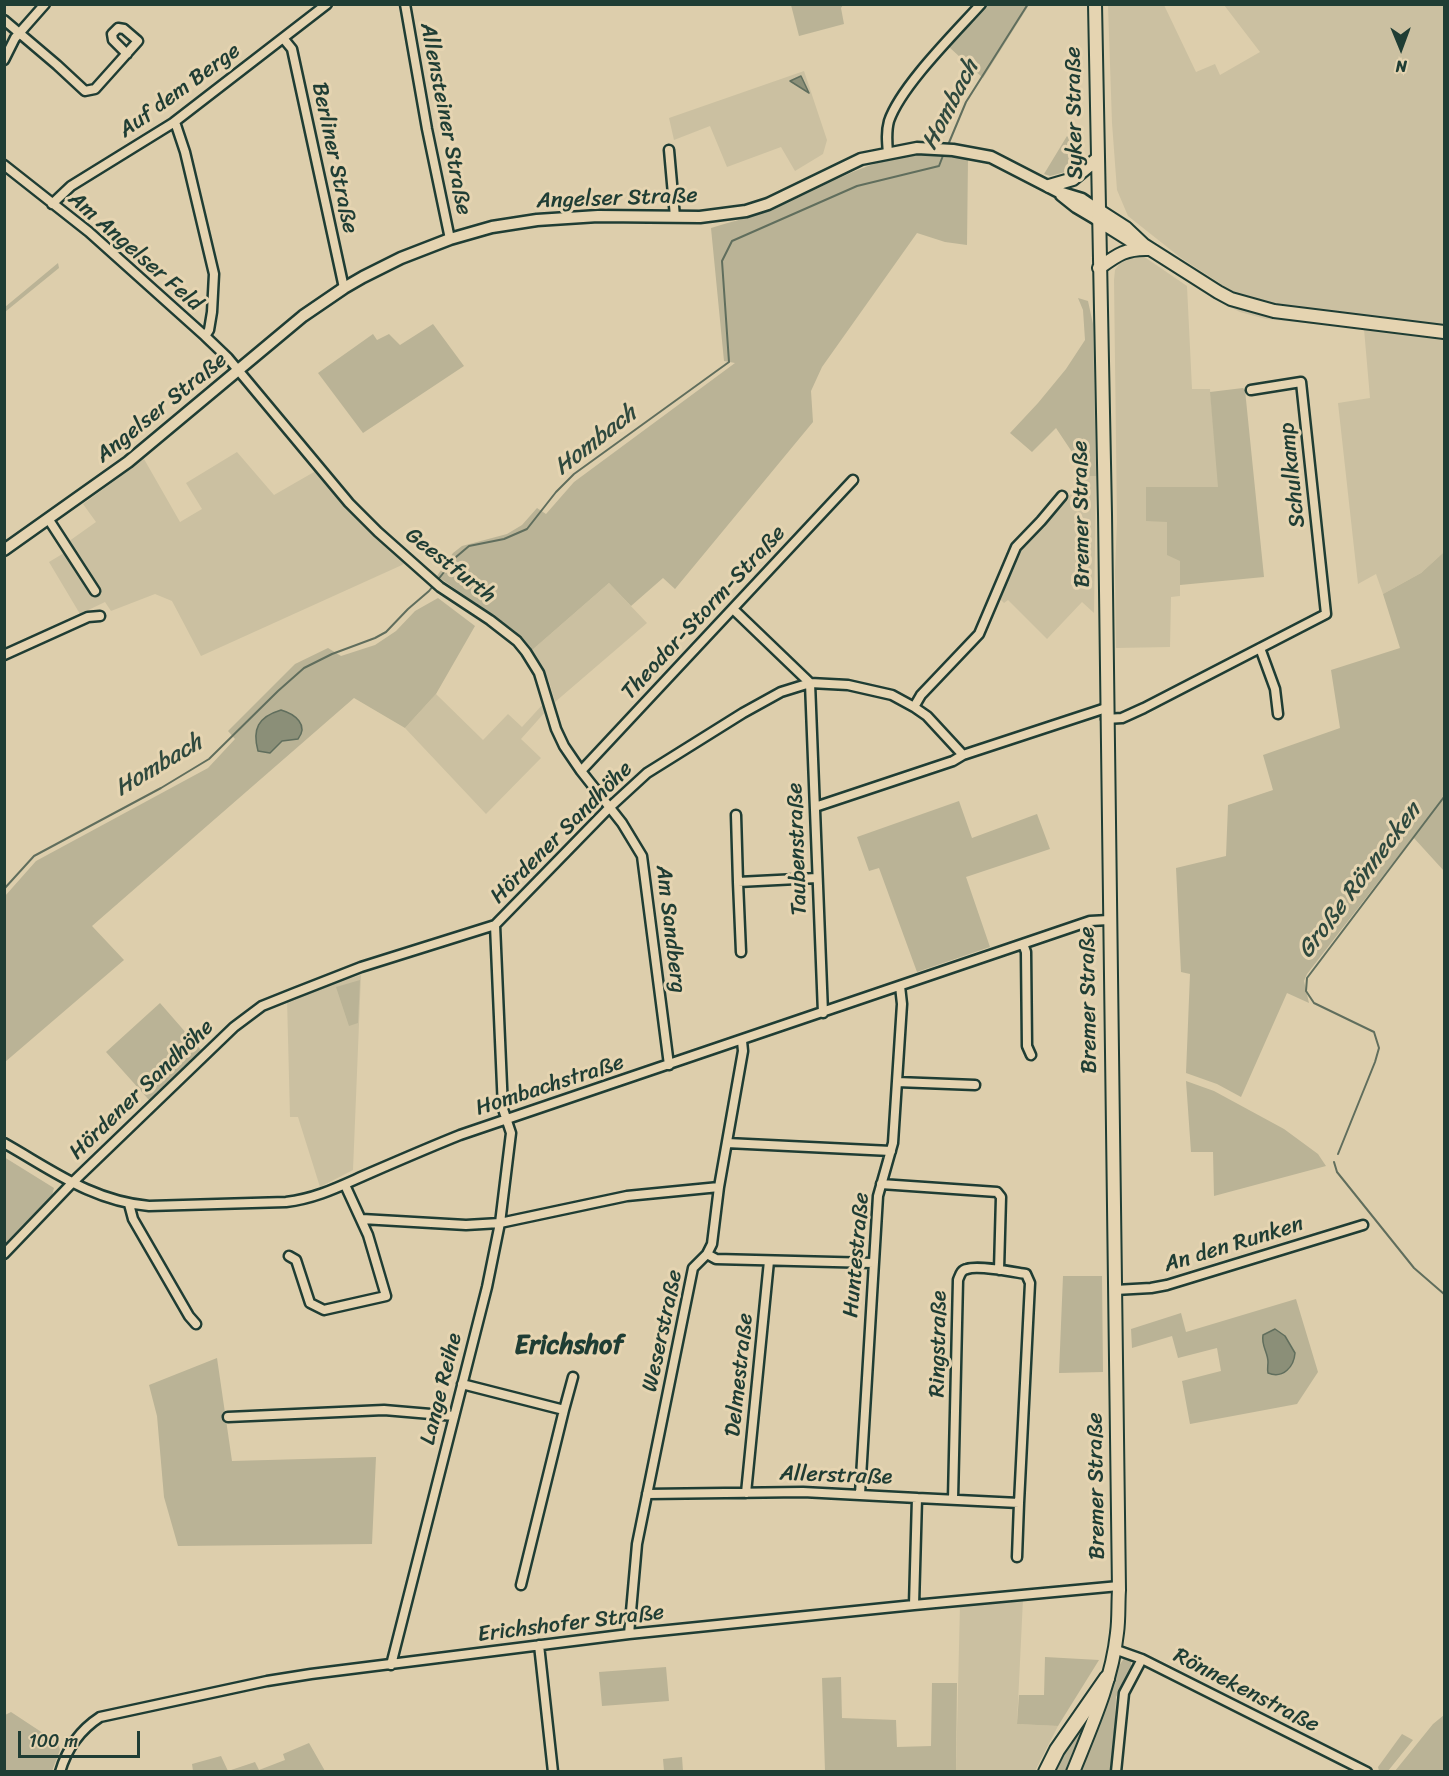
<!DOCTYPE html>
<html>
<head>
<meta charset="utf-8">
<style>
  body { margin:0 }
  #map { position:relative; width:1449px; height:1776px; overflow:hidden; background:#ddceac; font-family:Sriracha,sans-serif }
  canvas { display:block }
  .frame { position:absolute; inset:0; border:6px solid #1f3d34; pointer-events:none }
  .north { position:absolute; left:1371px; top:18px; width:60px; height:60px; -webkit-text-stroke:4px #e5d4b1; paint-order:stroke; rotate:179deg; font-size:16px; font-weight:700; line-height:24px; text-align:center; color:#1f3d34 }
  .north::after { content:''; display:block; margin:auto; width:21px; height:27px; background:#1f3d34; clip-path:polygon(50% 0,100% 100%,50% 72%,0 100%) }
  .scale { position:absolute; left:18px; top:1731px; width:122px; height:27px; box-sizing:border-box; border:3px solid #1f3d34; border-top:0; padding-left:8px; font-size:18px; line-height:21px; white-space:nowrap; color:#1f3d34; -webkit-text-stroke:4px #e5d4b1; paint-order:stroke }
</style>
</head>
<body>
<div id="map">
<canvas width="1449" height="1776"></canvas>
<div class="frame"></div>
<div class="north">N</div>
<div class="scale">100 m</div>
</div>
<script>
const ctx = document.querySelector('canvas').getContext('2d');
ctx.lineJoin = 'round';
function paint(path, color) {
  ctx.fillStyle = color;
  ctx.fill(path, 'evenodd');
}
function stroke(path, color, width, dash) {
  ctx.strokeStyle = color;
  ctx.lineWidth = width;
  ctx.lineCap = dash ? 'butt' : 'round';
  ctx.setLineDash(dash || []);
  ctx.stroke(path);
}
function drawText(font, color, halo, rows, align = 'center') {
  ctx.font = font + ' Sriracha,sans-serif';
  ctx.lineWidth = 6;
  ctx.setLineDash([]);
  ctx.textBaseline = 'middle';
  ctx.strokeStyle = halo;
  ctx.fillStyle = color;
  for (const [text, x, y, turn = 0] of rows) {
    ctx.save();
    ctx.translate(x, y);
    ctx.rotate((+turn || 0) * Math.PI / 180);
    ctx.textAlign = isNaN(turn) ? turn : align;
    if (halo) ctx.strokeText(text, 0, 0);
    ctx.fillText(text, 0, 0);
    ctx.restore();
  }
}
const built = new Path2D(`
  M1108 5H1164L1196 72 1215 64 1220 75 1260 52 1224 5H1444V552L1421 573 1383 594 1376 574 1358 584 1338 403 1370 398 1364 329 1266 319 1240 312 1210 297 1221 284 1181 258 1128 216 1117 190 1112 123Z
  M804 71 827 140 823 154 795 171 781 147 727 167 710 126 674 140 669 118Z
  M1134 255 1143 256 1187 286 1192 389H1210L1219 487 1146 488 1167 522 1180 561V596L1171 597 1170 647 1116 648 1115 571 1117 522 1114 280 1115 270 1120 263 1125 258Z
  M237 452 274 495 314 472 321 462 355 502 413 555 402 565 201 656 172 601 155 594 111 611 105 602 80 614 49 562 69 550 65 544 96 522 83 504 144 459 180 522 202 509 186 483Z
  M1088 476H1096L1094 613 1082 602 1047 639 1008 600 1004 603 999 598 1018 550Z
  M609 583 647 623 555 702 549 681 531 651Z
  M436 694 483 740 508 714 522 727 544 703 546 711 521 739 541 758 486 814 405 728Z
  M361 975 353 1170 320 1187 298 1117H290L287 998Z
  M1023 1599 1017 1724 1058 1726 1035 1771 956 1772 960 1605Z`);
const green = new Path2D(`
  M791 5H843L841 8 844 24 799 36Z
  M987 5H1029L983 78 949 47Z
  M1067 136 1081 148 1078 164 1073 170 1050 176 1044 174Z
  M916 154H938L968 158 967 245 945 242 917 233 822 367 811 391 813 422 675 589 663 578 631 606 609 583 531 651 515 631 437 576 453 553 462 546 507 534 522 525 537 508 546 514 574 482 735 363 724 361 711 228C733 221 756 216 777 207 827 186 861 162 916 154Z
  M58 263 59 268 5 312V307Z
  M1078 298 1088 301 1093 324 1096 476H1088L1056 428 1032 452 1010 433 1038 403 1066 369 1085 340 1083 310Z
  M433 324 464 366 363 433 318 373 373 334 377 340 389 334 400 345Z
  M1243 388 1245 390 1264 577 1180 585V561L1167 555V522L1146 521V487H1218L1210 392Z
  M1444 552V871L1413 837 1307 974 1304 981 1309 1003 1287 993 1241 1097 1217 1084 1186 1073 1190 974 1181 972 1176 868 1226 856 1228 805 1273 790 1263 755 1340 728 1331 670 1400 648 1383 594 1421 573Z
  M438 598 475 626 436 694 405 728 354 698 92 926 124 960 5 1062V896L36 861 208 768 235 739 228 731 295 664 328 648 341 656 375 645 396 631 415 611Z
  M959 801 972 838 1037 814 1050 849 966 877 990 947 917 972 879 868 869 871 857 837Z
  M360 980 358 1023 349 1026 336 987Z
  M160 1003 201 1050 149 1100 106 1052Z
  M1186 1081 1214 1091 1284 1129 1318 1154 1326 1166 1214 1196 1213 1152H1191Z
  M4 1157 54 1188 52 1195 5 1245Z
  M1063 1276H1102L1103 1372 1059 1373Z
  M1296 1299 1318 1372 1297 1404 1190 1424 1182 1381 1221 1371 1217 1348 1178 1358 1172 1336 1132 1348 1131 1329 1181 1313 1186 1332Z
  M217 1358 232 1461 376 1457 372 1544 178 1546 164 1497 157 1416 149 1385Z
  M1045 1657 1099 1660 1058 1726 1017 1724 1019 1695H1044Z
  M1125 1657 1131 1661V1669L1116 1697 1114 1742 1110 1771 1080 1772 1103 1713 1118 1667Z
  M666 1667 669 1701 602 1706 599 1672Z
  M841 1677 842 1718 896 1720 897 1747 931 1746 932 1683H957L956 1771H825L822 1678Z
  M1092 1707 1065 1771 1051 1772Z
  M11 1712 58 1743 60 1750 52 1771H5V1715Z
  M1444 1715V1771H1395L1433 1724Z
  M1402 1734 1413 1740 1388 1771H1379L1378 1767Z
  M309 1743 325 1771H193L192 1764 221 1756 228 1771 255 1762 259 1770 285 1760 283 1754Z
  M682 1757 683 1771H664L663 1759Z`);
const water = new Path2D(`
  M801 76 809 93 790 81Z
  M281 710C295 714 309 725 298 739L282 741 270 753 258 751C252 729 258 717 281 710Z
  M1275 1329 1285 1336 1295 1353C1294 1367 1283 1379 1268 1373 1267 1369 1268 1366 1268 1362 1268 1352 1261 1346 1263 1335Z`);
const stream = new Path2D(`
  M948 145 966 102 1028 4
  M4 889 34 856 161 788 209 759 278 691 304 668 332 654 375 638 386 632 408 609 429 591 456 557 469 546 504 539 527 529 556 492 574 474 729 362 722 261 732 241 857 186 939 166 944 153
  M1338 1154 1375 1062 1379 1048 1374 1032 1314 1003 1306 991 1307 978 1444 797
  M1334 1162 1337 1172 1414 1268 1444 1294`);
const minor = new Path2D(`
  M405 4 427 129 450 239
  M4 20 57 65 85 91 95 89 138 41 124 29 118 28 112 34 113 40 127 54
  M283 38 292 49 344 288
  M4 60 15 38 45 4
  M173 123 176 125 185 152 214 274 212 312 209 330 205 336
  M669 150 675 217
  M888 153C887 142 886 132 889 121 901 86 955 33 981 4
  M4 165 89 232 205 336 228 358 349 503 378 532 440 587 490 620 517 641 526 652 539 673 556 729 564 746 581 771 622 823 642 856 669 1065
  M52 204 71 186 173 123 327 4
  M49 520 95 591
  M733 609 810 683 823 1013
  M1260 648 1275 689 1278 714
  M4 655 88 617 100 616
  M914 707 921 695 979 634 1016 547 1041 521 1062 496
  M1106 719 1122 718 1144 708 1326 614 1301 382 1251 390
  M581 771 853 480
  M815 807 953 761 963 755
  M736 815 738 882 817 878
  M738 882 741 952
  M1023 944 1026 952 1027 1046 1031 1055
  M897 1082 975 1085
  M4 1143C52 1170 92 1201 149 1206L286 1202C318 1198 340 1186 370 1173 400 1160 430 1147 460 1135L1090 921 1109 920
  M727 1143 891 1151
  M881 1184 997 1192 1001 1197 999 1270
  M129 1204 133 1219 189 1316 196 1324
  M362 1219 466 1225 500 1223 627 1196 719 1187
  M4 1254 73 1182 234 1027 262 1006 292 994 361 967 495 925 610 807 647 773 743 713 781 692 810 683 848 685 892 695 914 707 927 716 963 755 1106 708
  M707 1254 716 1259 873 1263
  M289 1256 296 1260 310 1303 324 1310 386 1296 368 1235 345 1185
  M1115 1290 1151 1288 1167 1285 1363 1225
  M462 1384 564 1410 573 1377
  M228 1417 384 1410 454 1416
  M746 1493 769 1261
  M647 1494 803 1492 917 1498 914 1605
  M860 1494 878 1196 893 1143 902 1004 900 986
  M917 1498 1019 1503 1017 1557
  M953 1499 958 1280C960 1275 961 1270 967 1269 979 1265 1013 1272 1026 1274L1030 1283 1019 1503
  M521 1585 564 1410
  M629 1634 637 1544 693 1268 707 1254 712 1244 719 1187 743 1051 742 1041
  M539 1645 553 1772
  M1114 1649 1142 1659 1367 1772
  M391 1665 487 1287 500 1223 511 1133 503 1109 495 925
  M60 1772C67 1748 80 1730 100 1717L267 1681 311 1674 629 1634 914 1605 1119 1586
  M1116 1772 1124 1693 1142 1659`);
const secondary = new Path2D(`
  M1061 195 1076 207 1098 220
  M4 550 128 462 303 316 344 288 363 277 401 258 450 239 492 227 537 220 598 216 700 217 746 211 768 204 861 159 917 148 953 150 991 157 1059 192 1082 199 1098 210`);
const primary = new Path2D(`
  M1049 186 1073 179 1097 159
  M1098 210 1126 228 1144 245 1218 292 1231 299 1274 311 1444 332
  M1098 220 1133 242
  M1099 268C1117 255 1126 248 1149 249
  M1073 1772C1091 1727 1112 1681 1117 1633 1119 1619 1118 1604 1119 1590L1105 514 1095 4`);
const trunk = new Path2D(`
  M1046 1772 1057 1750 1107 1678`);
const streetNames = [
  ["Auf dem Berge",180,91,-36],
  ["Syker Straße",1075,113,-91],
  ["Allensteiner Straße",445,119,79],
  ["Berliner Straße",334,158,78],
  ["Angelser Straße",617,199,-2],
  ["Am Angelser Feld",135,252,41],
  ["Angelser Straße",162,408,-39],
  ["Schulkamp",1293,475,-96],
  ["Bremer Straße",1082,514,-91],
  ["Geestfurth",450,566,38],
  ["Theodor-Storm-Straße",704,613,-47],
  ["Hördener Sandhöhe",562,833,-45],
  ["Taubenstraße",798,849,-92],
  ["Am Sandberg",670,929,83],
  ["Bremer Straße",1089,1000,-91],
  ["Hombachstraße",550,1086,-18],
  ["Hördener Sandhöhe",142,1090,-44],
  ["An den Runken",1234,1245,-17],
  ["Huntestraße",857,1255,-85],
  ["Weserstraße",663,1331,-78],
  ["Ringstraße",939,1344,-89],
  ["Delmestraße",740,1375,-84],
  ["Lange Reihe",442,1389,-76],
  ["Allerstraße",836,1476,2],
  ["Bremer Straße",1097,1486,-91],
  ["Erichshofer Straße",571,1624,-7],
  ["Rönnekenstraße",1246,1691,27]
];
const waterNames = [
  ["Hombach",951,105,-63],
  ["Hombach",596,441,-38],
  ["Hombach",159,766,-31],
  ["Große Rönnecken",1360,881,-53]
];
const quarterNames = [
  ["Erichshof",569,1346]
];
paint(built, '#cbc0a1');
paint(green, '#bab396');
paint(water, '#8b8f78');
stroke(water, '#606e5d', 1.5);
stroke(stream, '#606e5d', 2);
stroke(minor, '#1f3d34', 13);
stroke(secondary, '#1f3d34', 15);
stroke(primary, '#1f3d34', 16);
stroke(trunk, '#1f3d34', 18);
stroke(minor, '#e5d4b1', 8);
stroke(secondary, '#e5d4b1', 10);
stroke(primary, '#e5d4b1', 12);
stroke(trunk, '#e5d4b1', 14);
drawText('22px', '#1f3d34', '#e5d4b1', streetNames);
drawText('italic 24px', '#2f493e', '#e5d4b1', waterNames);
drawText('bold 26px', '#1f3d34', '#e5d4b1', quarterNames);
</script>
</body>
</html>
